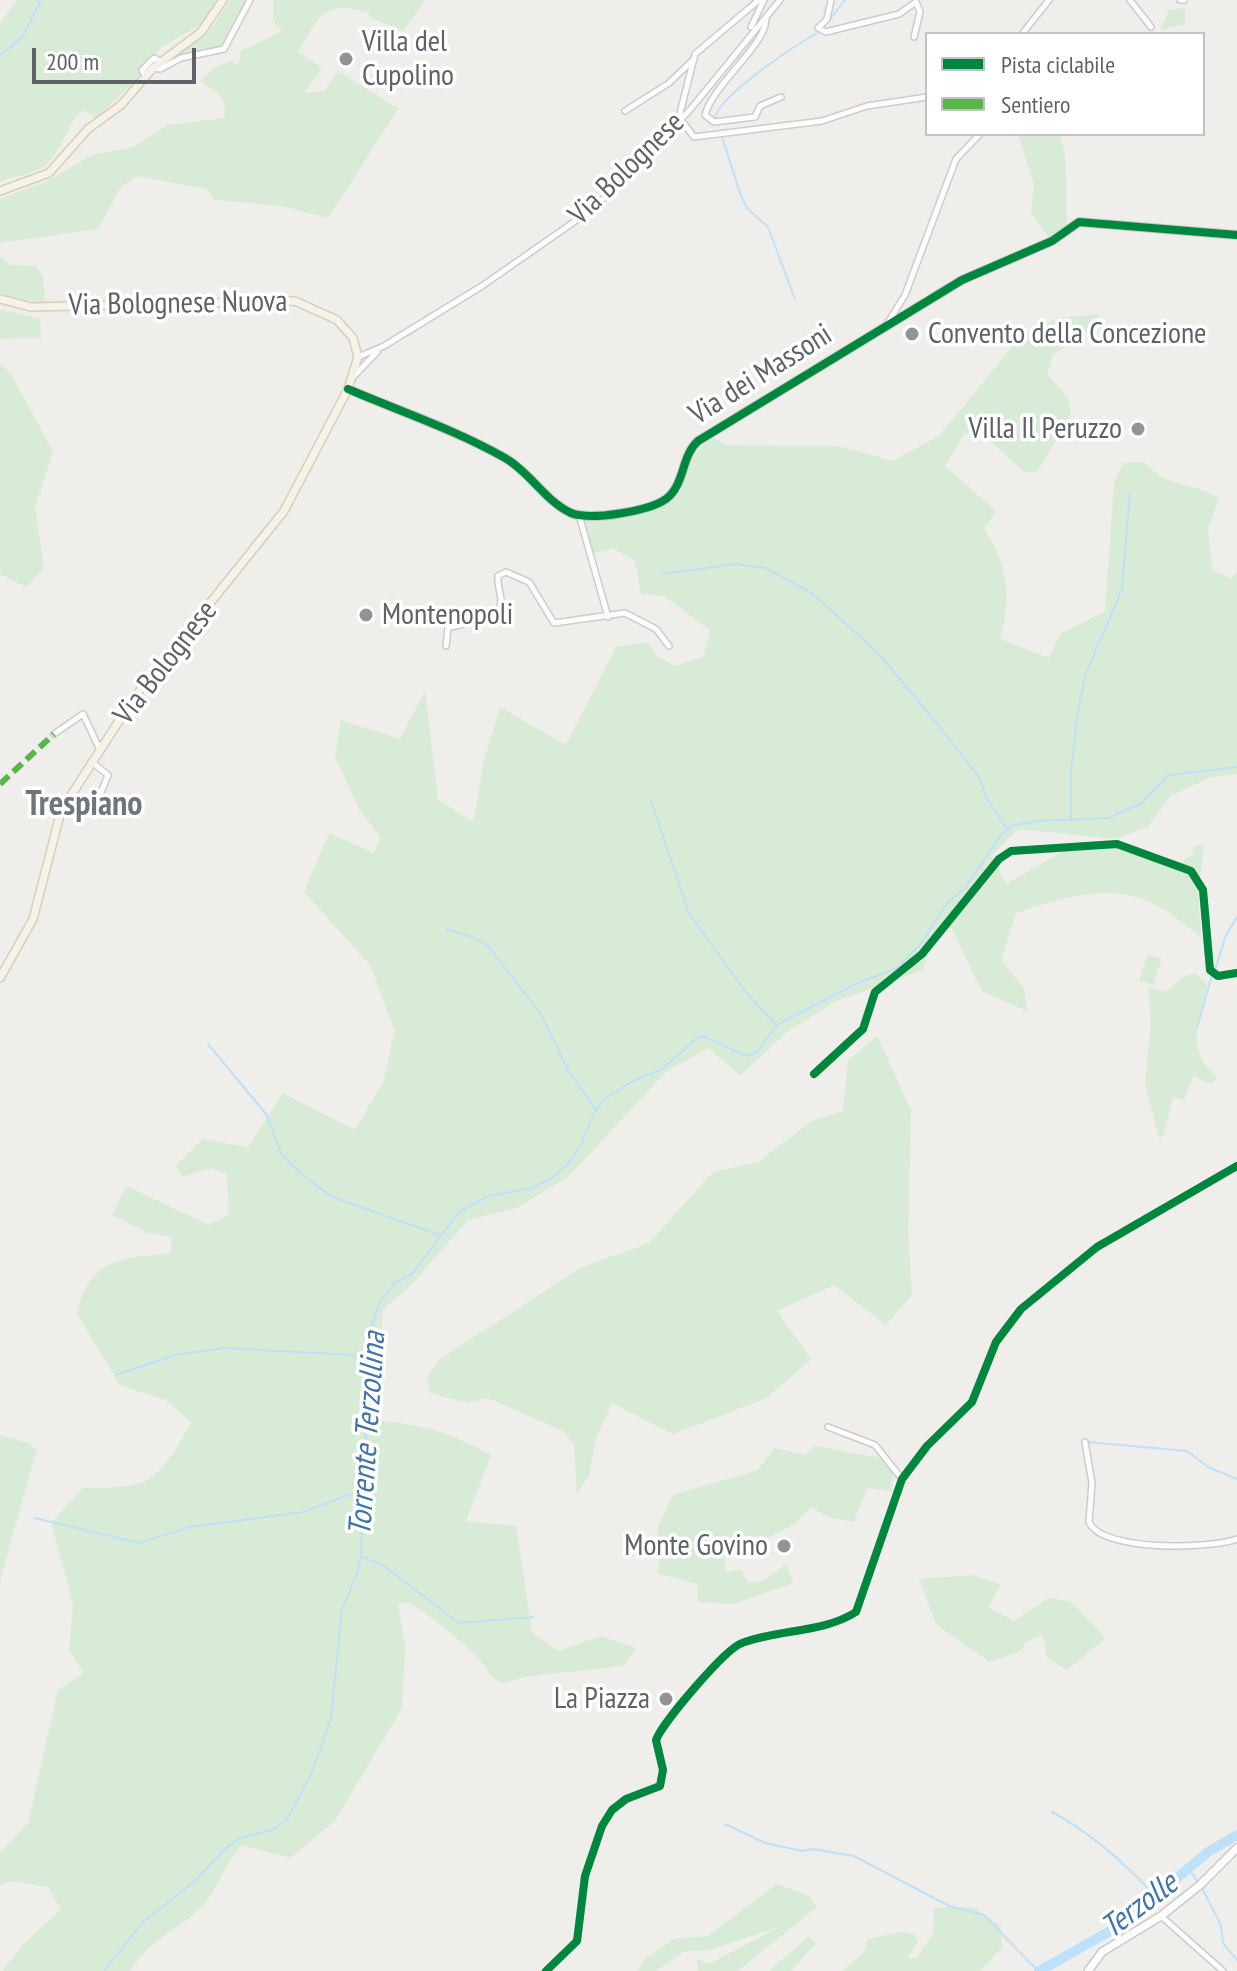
<!DOCTYPE html>
<html>
<head>
<meta charset="utf-8">
<style>
  body { margin:0 }
  #map { position:relative; width:1237px; height:1971px; overflow:hidden; background:#efeeea; font-family:"PT Sans Narrow",sans-serif }
  canvas { display:block }
  .legend { position:absolute; left:925px; top:32px; width:280px; height:104px; box-sizing:border-box; background:#fff; border:2px solid #bfc1c3; margin:0; padding:10px 14px; list-style:none; font-size:24px; color:#5f6368 }
  .legend li { display:flex; align-items:center; gap:16px; height:40px }
  .legend b { width:40px; border:2px solid #bfc1c3 }
  .scale { position:absolute; left:32px; top:48px; width:164px; height:36px; box-sizing:border-box; border:4px solid #5f6368; border-top:0; padding-left:10px; font-size:24px; line-height:28px; white-space:nowrap; color:#5f6368; -webkit-text-stroke:6px #fff; paint-order:stroke }
</style>
</head>
<body>
<div id="map">
<canvas width="1237" height="1971"></canvas>
<ul class="legend">
<li><b style="height:10px;background:#00873e"></b>Pista ciclabile</li>
<li><b style="height:10px;background:#58b549"></b>Sentiero</li>
</ul>
<div class="scale">200 m</div>
</div>
<script>
const ctx = document.querySelector('canvas').getContext('2d');
ctx.lineJoin = 'round';
function paint(path, color) {
  ctx.fillStyle = color;
  ctx.fill(path, 'evenodd');
}
function stroke(path, color, width, dash) {
  ctx.strokeStyle = color;
  ctx.lineWidth = width;
  ctx.lineCap = dash ? 'butt' : 'round';
  ctx.setLineDash(dash || []);
  ctx.stroke(path);
}
function drawText(font, color, halo, rows, align = 'center') {
  ctx.font = font + ' "PT Sans Narrow",sans-serif';
  ctx.lineWidth = 7;
  ctx.setLineDash([]);
  ctx.textBaseline = 'middle';
  ctx.strokeStyle = halo;
  ctx.fillStyle = color;
  for (const [text, x, y, turn = 0] of rows) {
    ctx.save();
    ctx.translate(x, y);
    ctx.rotate((+turn || 0) * Math.PI / 180);
    ctx.textAlign = isNaN(turn) ? turn : align;
    if (halo) ctx.strokeText(text, 0, 0);
    ctx.fillText(text, 0, 0);
    ctx.restore();
  }
}
const green = new Path2D(`
  M17 0H217L202 24 161 47 142 68 139 77 96 118 83 110C67 122 64 150 43 167 32 175 13 175 0 182V23Z
  M230 0H247L223 48 181 56 162 66 212 27Z
  M273 0H425L403 31 373 19 367 12C322 0 319 17 298 52L322 68 304 93 324 91 338 71 398 109 328 218 282 206 214 200 206 189 136 176 120 188 98 229 0 243V199L45 182 92 155 133 147 168 125 224 118C229 98 215 91 200 81L215 67 231 61 238 65 241 51 282 31 273 21Z
  M1185 8V24L1160 30 1169 10Z
  M1018 134H1060C1069 164 1065 195 1067 225L1050 239 1031 213 1034 184Z
  M0 257 11 265 36 266 43 276 45 303 18 300 0 293Z
  M0 309 40 319 41 338 0 339Z
  M1100 314 1090 330 1053 355 1047 374 1068 398 1071 414 1038 471 1025 473 977 429 964 434 945 466 996 511 984 528C1008 566 1012 596 1000 639L1049 658 1060 634 1105 611 1114 483 1123 463 1144 462C1173 491 1187 480 1219 498L1208 529 1212 569 1231 579 1237 572V774L1212 777 1170 796 1148 827 1114 839 1018 829 992 855 1006 884 1069 848H1118L1172 868 1193 854 1194 846 1204 845 1198 894 1201 938C1137 878 1095 887 1016 913L1001 960 1024 988 1027 1011 982 991 951 927 934 934 923 970 834 1002 787 1032 740 1076 709 1048 666 1072 569 1176 517 1208 468 1220 413 1283 383 1310 374 1405 383 1421C424 1425 454 1434 491 1455L466 1521 516 1526 532 1632 558 1651 601 1636 637 1648 623 1666 523 1677 503 1684C490 1679 484 1663 474 1653 453 1634 431 1617 409 1602L398 1604 405 1646 402 1708 335 1821 290 1858 242 1845C224 1863 218 1891 200 1908 174 1933 151 1938 130 1971H2L24 1944 61 1909 48 1887 11 1881 0 1885V1853L28 1823 58 1690 84 1672 69 1651 73 1604 51 1523 83 1488C156 1488 154 1483 192 1423L166 1400 120 1385 77 1314C90 1257 120 1259 171 1253L172 1237 148 1233 112 1215 126 1186 209 1225 229 1214 227 1174 211 1168 182 1177 176 1165 203 1139 248 1147 283 1093 355 1130 383 1082 395 1031 370 965 304 892 329 833 374 853 380 837 359 809 335 757 341 720 400 739 425 691 438 799 473 822 484 760 500 707 566 745 616 647 647 642 657 656 675 666 703 657 710 630 664 596 641 594 635 561 613 548 593 554 582 517 619 518 675 498 693 457 709 437 728 445 839 446 892 461 939 436 1022 335 1057 318Z
  M0 363 11 374 53 452 35 507 44 568 26 587 0 574Z
  M1148 954 1162 959 1153 985 1139 980Z
  M1195 973 1207 984C1200 1023 1183 1046 1217 1077L1212 1084 1193 1076 1184 1100 1173 1097 1163 1137 1159 1138 1145 1084 1151 1021 1148 987 1165 992 1183 977Z
  M877 1036 911 1110 908 1234 912 1295 886 1325 834 1285 777 1311 811 1359 767 1398 673 1434 612 1403 596 1438 589 1475 577 1495 574 1444 563 1431 487 1398 468 1403 430 1393 427 1377 440 1359 582 1267 649 1243 713 1172 758 1162 812 1121 843 1111 848 1060Z
  M0 1435 31 1444V1447L37 1449 0 1580Z
  M814 1446 881 1458 893 1472 891 1491 867 1488 854 1522 830 1518 811 1507 795 1524 769 1537 749 1536 725 1545V1572L741 1569 748 1582 763 1581 786 1564 793 1583 733 1604 698 1602 697 1584 659 1574 658 1527 673 1495 758 1470 774 1448 805 1455Z
  M972 1575 1001 1585 988 1607 1014 1621 1049 1598 1070 1601 1106 1638 1067 1670 1047 1658 1043 1635 1025 1642 1021 1651 989 1662 936 1624 919 1579Z
  M777 1884 809 1896 817 1907 738 1971H698L697 1959 709 1964 779 1927 706 1951H685L656 1971H637L645 1959 674 1939 708 1936Z
  M973 1907 1001 1926 1002 1948 980 1971H842L864 1952 868 1939 899 1932 914 1934 918 1942 907 1958H917L933 1933 934 1908Z
  M809 1936 816 1943 791 1971H769Z`);
const stream = new Path2D(`
  M824 27 845 0
  M0 56 23 36 41 0
  M715 119C716 97 796 45 817 33
  M722 137 741 196 747 208 768 227 795 299
  M662 574 735 564 766 568 813 594 878 653 939 726 979 777 987 799 1007 829
  M650 798 689 913 745 991 775 1024
  M1071 819V771L1078 710 1086 673 1122 589 1130 493
  M446 929 472 937 488 946 541 1014 568 1070 596 1110
  M1215 970 1226 935 1237 917
  M1197 1028 1212 975
  M208 1044 266 1114 281 1154 300 1173 332 1197 440 1235
  M116 1375 175 1355 224 1348 371 1356
  M1088 1442 1187 1451 1208 1467 1237 1479
  M35 1518 139 1543 190 1527 303 1512 363 1490
  M361 1556 384 1566 459 1623 533 1617
  M1052 1812C1091 1833 1127 1865 1157 1898
  M725 1824 765 1843 802 1851 813 1849 854 1856 949 1906 984 1915 1038 1971
  M1189 1869 1197 1881
  M1202 1888 1221 1925 1223 1943 1237 1960
  M104 1971 142 1923 195 1881 225 1849 238 1839 274 1829 288 1818 312 1772 331 1719 342 1609 357 1574 361 1556 370 1331 380 1302 395 1283 412 1274 459 1212 489 1196 531 1188 550 1179 568 1164 582 1143 593 1115 605 1099 631 1082 662 1069 696 1039 703 1036 747 1056 757 1052 777 1025 853 985 897 968 920 945 947 903 965 888 1000 836 1012 826 1036 821 1109 818 1142 803 1168 775 1237 767`);
const river = new Path2D(`
  M1039 1971 1121 1925 1208 1852 1237 1835`);
const street = new Path2D(`
  M759 0 695 54 679 117 694 137 822 121 867 106 927 97
  M831 0 827 19 818 28 826 32 899 14 916 2 920 12 914 37
  M1130 0 1151 27
  M1180 0H1184
  M766 18C768 43 713 84 705 115L714 122 755 117 760 106 781 97
  M751 27 764 0
  M1022 34 1049 0
  M154 68 160 69 181 58 224 49 250 0
  M145 76 142 70 154 58 160 61
  M625 111 669 83 694 59
  M887 324 905 295 956 159 980 134
  M358 357 384 346 482 286 594 208 689 111 780 0
  M354 376 377 352
  M579 515 608 617
  M446 646 448 628C462 623 502 621 501 601 501 593 497 585 498 576L506 572 529 582 554 623 625 613 656 629 669 646
  M54 734 83 714 100 750
  M92 762 108 775 100 795
  M814 1074 863 1029 875 992 922 954 999 859 1011 851 1117 844 1191 871 1203 890 1210 970 1218 976 1237 973
  M828 1427 875 1445 902 1479
  M1085 1442 1092 1483 1089 1522C1102 1552 1209 1549 1237 1539
  M1161 1916 1223 1971
  M546 1971 577 1941 585 1876 602 1826 612 1810 626 1799 660 1786 663 1770 656 1740C663 1722 725 1649 742 1643 779 1629 823 1633 856 1612L902 1479 927 1446 972 1402 996 1342 1021 1309 1097 1247 1237 1166`);
const secondary = new Path2D(`
  M348 389C399 411 456 430 505 458 530 472 545 501 571 513 591 521 649 511 666 499 685 485 681 456 698 441L962 280 1052 241 1079 222 1237 235
  M1088 1971 1102 1952 1161 1916 1200 1885 1237 1848`);
const primary = new Path2D(`
  M0 191 49 173 88 129 121 105 153 68 201 32 223 0
  M0 299 31 307 295 301 337 320 353 338 358 357 348 389 284 511 133 699 61 811 33 919 0 978`);
const quiet = new Path2D(`
  M0 784 54 734`);
const cycleway = new Path2D(`
  M348 389C399 411 456 430 505 458 530 472 545 501 571 513 591 521 649 511 666 499 685 485 681 456 698 441L962 280 1052 241 1079 222 1237 235
  M814 1074 863 1029 875 992 922 954 999 859 1011 851 1117 844 1191 871 1203 890 1210 970 1218 976 1237 973
  M546 1971 577 1941 585 1876 602 1826 612 1810 626 1799 660 1786 663 1770 656 1740C663 1722 725 1649 742 1643 779 1629 823 1633 856 1612L902 1479 927 1446 972 1402 996 1342 1021 1309 1097 1247 1237 1166`);
const markers = [
  [346,59,8,"#919496"],
  [912,334,8,"#919496"],
  [1138,429,8,"#919496"],
  [366,615,8,"#919496"],
  [784,1546,8,"#919496"],
  [666,1699,8,"#919496"]
];
const poiNames = [
  ["Villa del",362,42],
  ["Cupolino",362,76],
  ["Convento della Concezione",928,334],
  ["Villa Il Peruzzo",1122,429,"right"],
  ["Montenopoli",382,615],
  ["Monte Govino",768,1546,"right"],
  ["La Piazza",650,1699,"right"]
];
const streetNames = [
  ["Via Bolognese",627,169,-44],
  ["Via Bolognese Nuova",178,304,-1],
  ["Via dei Massoni",761,375,-32],
  ["Via Bolognese",166,663,-52]
];
const waterNames = [
  ["Torrente Terzollina",368,1434,-86],
  ["Terzolle",1140,1906,-37]
];
const quarterNames = [
  ["Trespiano",84,805]
];
paint(green, '#d8ebd6');
stroke(stream, '#bfe0f9', 2);
stroke(river, '#bfe0f9', 10);
stroke(street, '#cbcccc', 8);
stroke(secondary, '#cacacb', 10);
stroke(primary, '#d7ceb8', 10);
stroke(street, '#fdfcfc', 5);
stroke(secondary, '#fdfcfc', 7);
stroke(primary, '#f4f2e9', 7);
stroke(quiet, '#58b549', 6, [12, 6]);
stroke(cycleway, '#00873e', 8);
for (const [x, y, r, color] of markers) {
  const dot = new Path2D();
  dot.arc(x, y, r, 0, 2 * Math.PI);
  ctx.fillStyle = color;
  ctx.fill(dot);
  stroke(dot, '#fff', 3);
}
drawText('30px', '#5f6368', '#fff', poiNames, 'left');
drawText('30px', '#5f6368', '#fff', streetNames);
drawText('italic 32px', '#4174aa', '#fff', waterNames);
drawText('bold 34px', '#70757a', '#fff', quarterNames);
</script>
</body>
</html>
